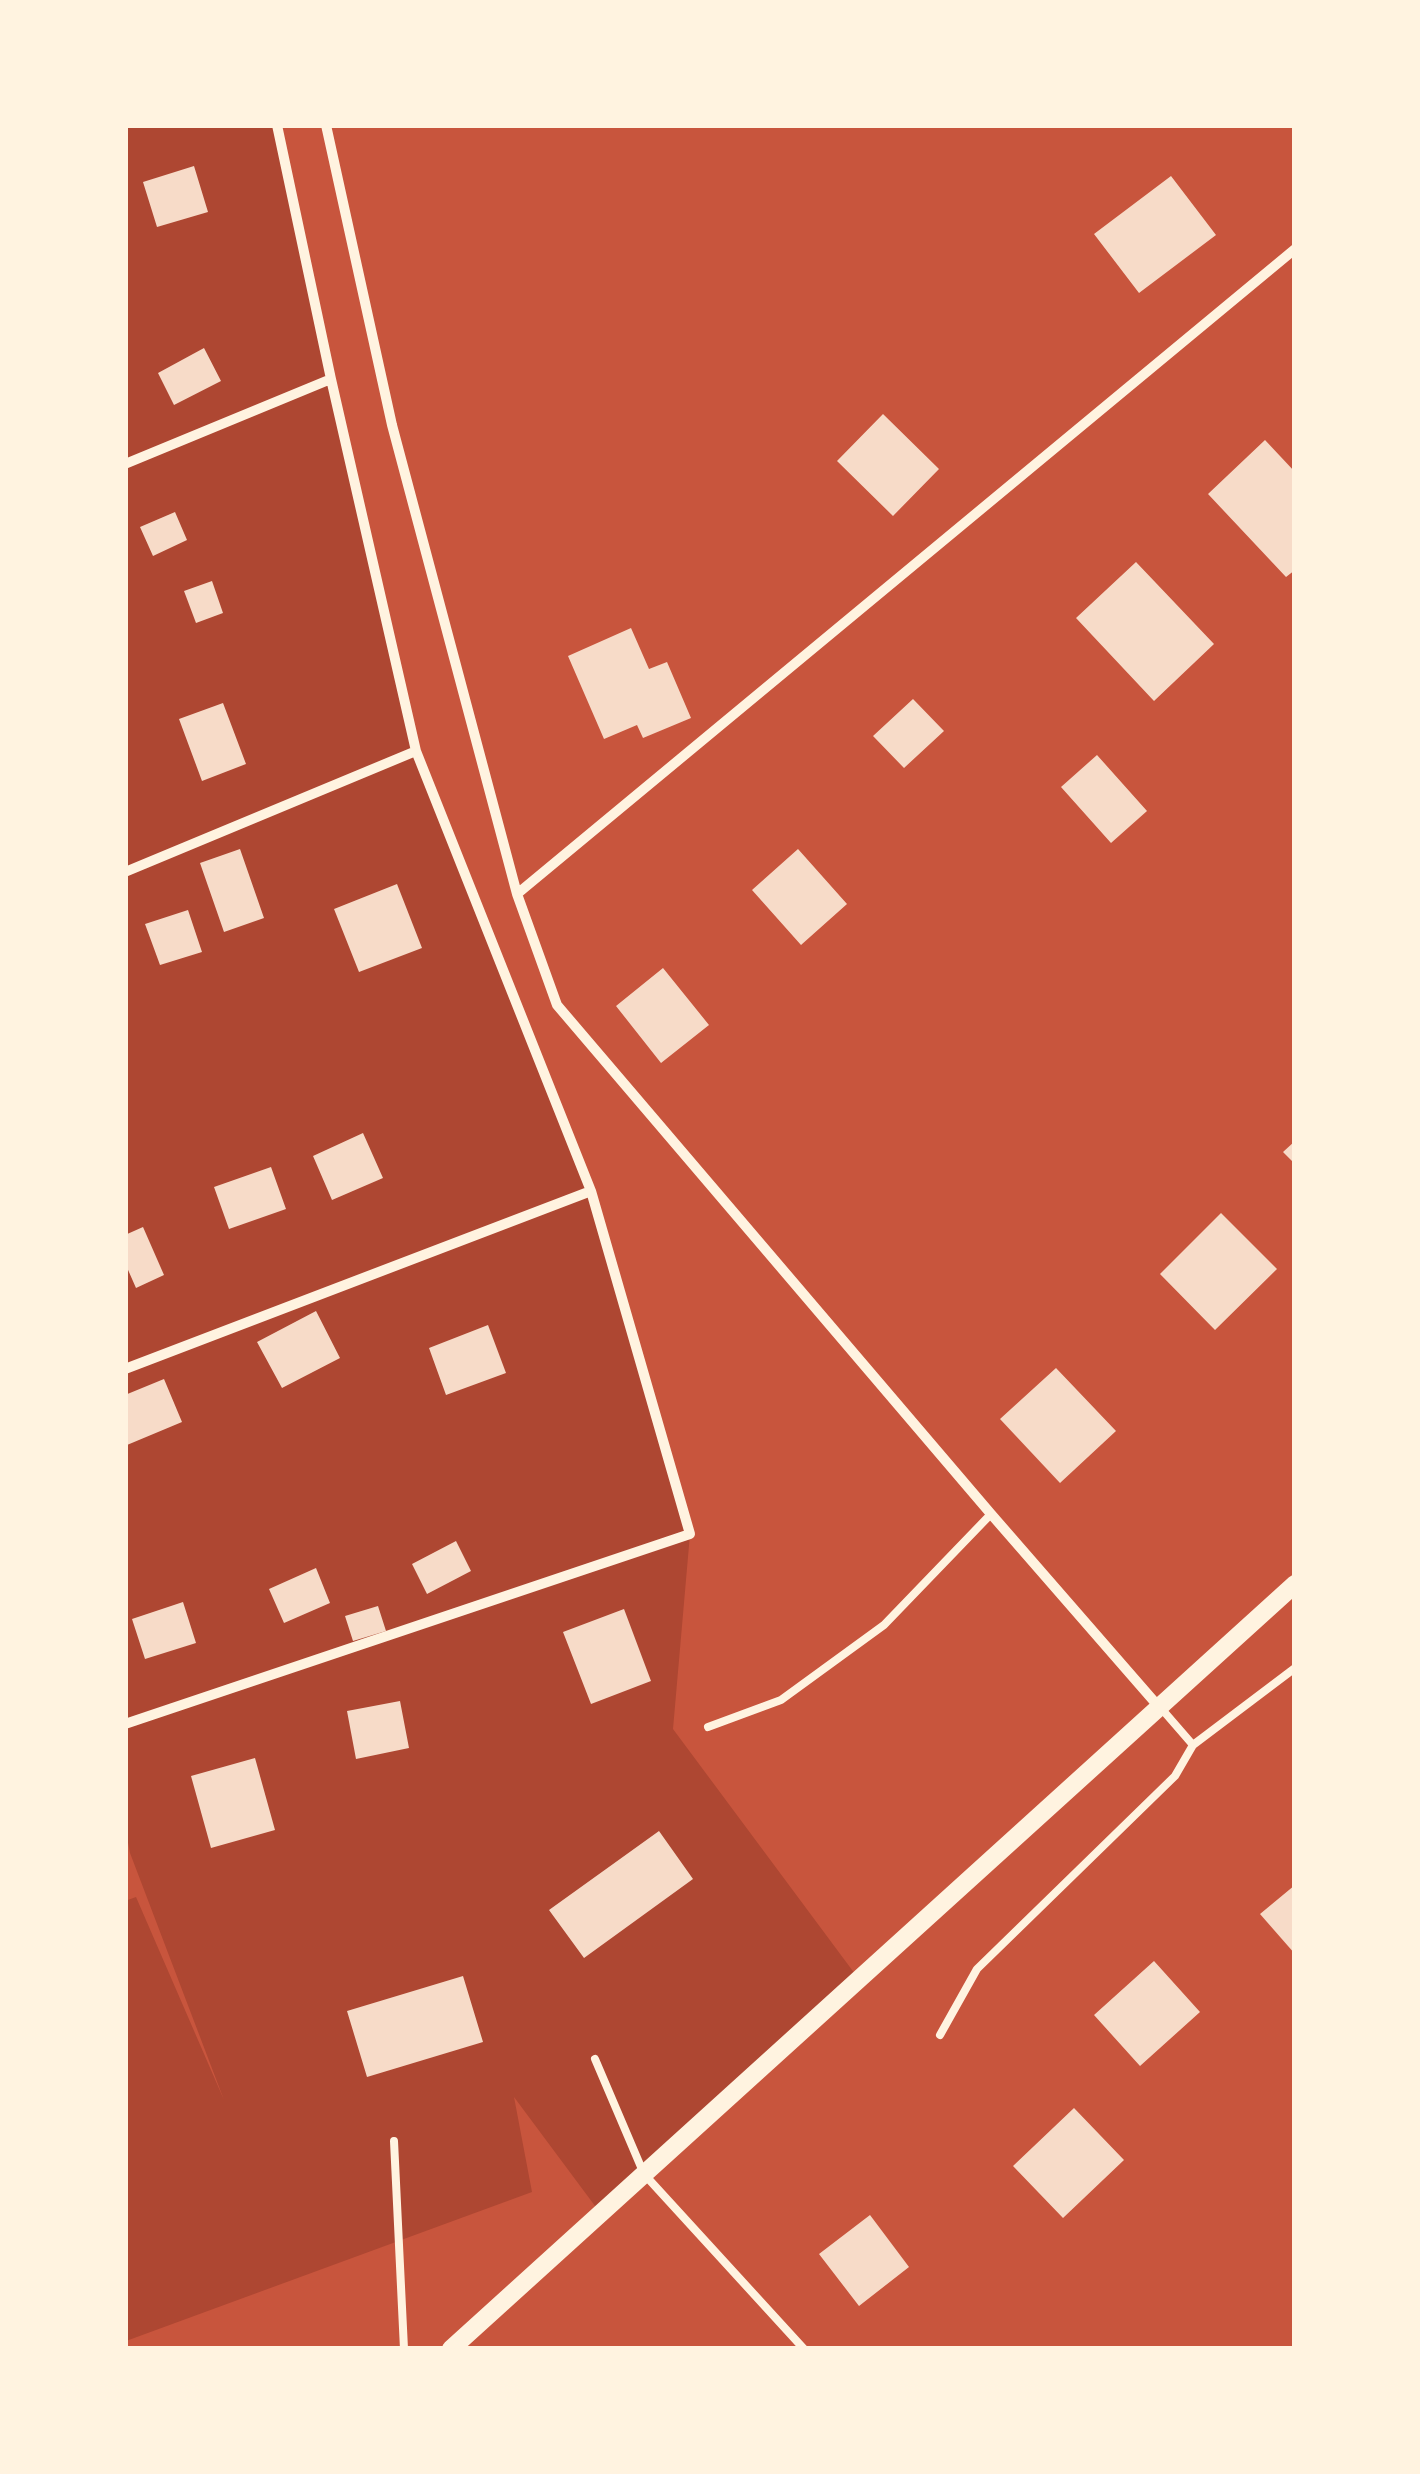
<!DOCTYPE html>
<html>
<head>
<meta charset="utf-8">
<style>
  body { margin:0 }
  #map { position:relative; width:1420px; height:2474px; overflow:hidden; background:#c8553d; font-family:"DM Sans",sans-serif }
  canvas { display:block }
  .frame { position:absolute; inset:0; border:128px solid #fff3e0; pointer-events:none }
</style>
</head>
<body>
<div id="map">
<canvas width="1420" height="2474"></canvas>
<div class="frame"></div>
</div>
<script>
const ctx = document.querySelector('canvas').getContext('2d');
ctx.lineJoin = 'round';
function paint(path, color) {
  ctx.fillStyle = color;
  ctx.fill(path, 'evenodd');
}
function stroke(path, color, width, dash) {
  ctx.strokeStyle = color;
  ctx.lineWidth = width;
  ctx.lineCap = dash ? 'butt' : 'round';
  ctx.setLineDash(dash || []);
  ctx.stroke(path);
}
const green = new Path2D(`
  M125 125H277L416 751 591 1191 690 1534 673 1729 858 1978 601 2214 514 2097 532 2192 126 2341 125 1901 136 1897 224 2100 130 1853 125 1827Z`);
const building = new Path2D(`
  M194 166 208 212 157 227 143 182Z
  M1171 176 1216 235 1139 293 1094 234Z
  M204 348 221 381 174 405 158 373Z
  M883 414 939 469 893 516 837 461Z
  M1265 440 1295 472V570L1286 577 1208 494Z
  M175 512 187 540 153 556 140 527Z
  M1136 562 1214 644 1154 701 1076 618Z
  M212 581 223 613 196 623 184 591Z
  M631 628 649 669 667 662 691 718 643 738 637 725 604 739 568 656Z
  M913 699 944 731 904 768 873 736Z
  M223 703 246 764 202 781 179 719Z
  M1097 755 1147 811 1111 843 1061 787Z
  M240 849 264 918 224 932 200 863Z
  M798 849 847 904 801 945 752 890Z
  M397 884 422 948 359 972 334 909Z
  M188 910 202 952 160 965 145 924Z
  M663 968 709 1025 661 1063 616 1006Z
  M363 1133 383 1178 332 1200 313 1156Z
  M1295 1141V1164L1283 1152Z
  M271 1167 286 1209 229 1229 214 1187Z
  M1221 1213 1277 1269 1215 1330 1160 1274Z
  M143 1227 164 1275 136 1288 125 1263V1235Z
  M316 1311 340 1358 282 1388 257 1342Z
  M488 1325 506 1373 446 1395 429 1348Z
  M1056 1368 1116 1431 1060 1483 1000 1419Z
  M164 1379 182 1422 127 1445 125 1440V1395Z
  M456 1541 471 1571 427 1594 412 1564Z
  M316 1568 330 1603 284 1623 269 1589Z
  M183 1602 196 1643 145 1659 132 1619Z
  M378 1606 386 1631 353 1641 345 1616Z
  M624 1609 651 1681 591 1704 563 1632Z
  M400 1701 409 1748 356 1759 347 1711Z
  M255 1758 275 1830 211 1848 191 1776Z
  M659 1831 693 1879 584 1958 549 1910Z
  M1295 1885V1954L1260 1914Z
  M1154 1961 1200 2012 1140 2066 1094 2015Z
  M463 1976 483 2042 367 2077 347 2011Z
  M1074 2108 1124 2160 1063 2218 1013 2166Z
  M870 2215 909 2267 859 2306 819 2254Z`);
const service = new Path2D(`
  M1160 1707 1193 1745
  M708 1727 781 1700 884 1625 991 1514
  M940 2035 977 1969 1175 1776 1193 1745 1295 1668
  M595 2059 644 2174 804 2349
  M394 2141 404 2349`);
const minor = new Path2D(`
  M326 125 392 425 517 894 557 1005 991 1514 1159 1707
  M125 464 331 379
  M125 872 416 751
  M517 894 1295 249
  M125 1369 591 1191
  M125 1724 690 1534 591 1191 416 751 331 379 277 125`);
const tertiary = new Path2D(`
  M451 2349 1295 1584`);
paint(green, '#ae4732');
paint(building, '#f7dbc8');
stroke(service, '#fff3e0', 8);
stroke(minor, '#fff3e0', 10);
stroke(tertiary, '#fff3e0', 18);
</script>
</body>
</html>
